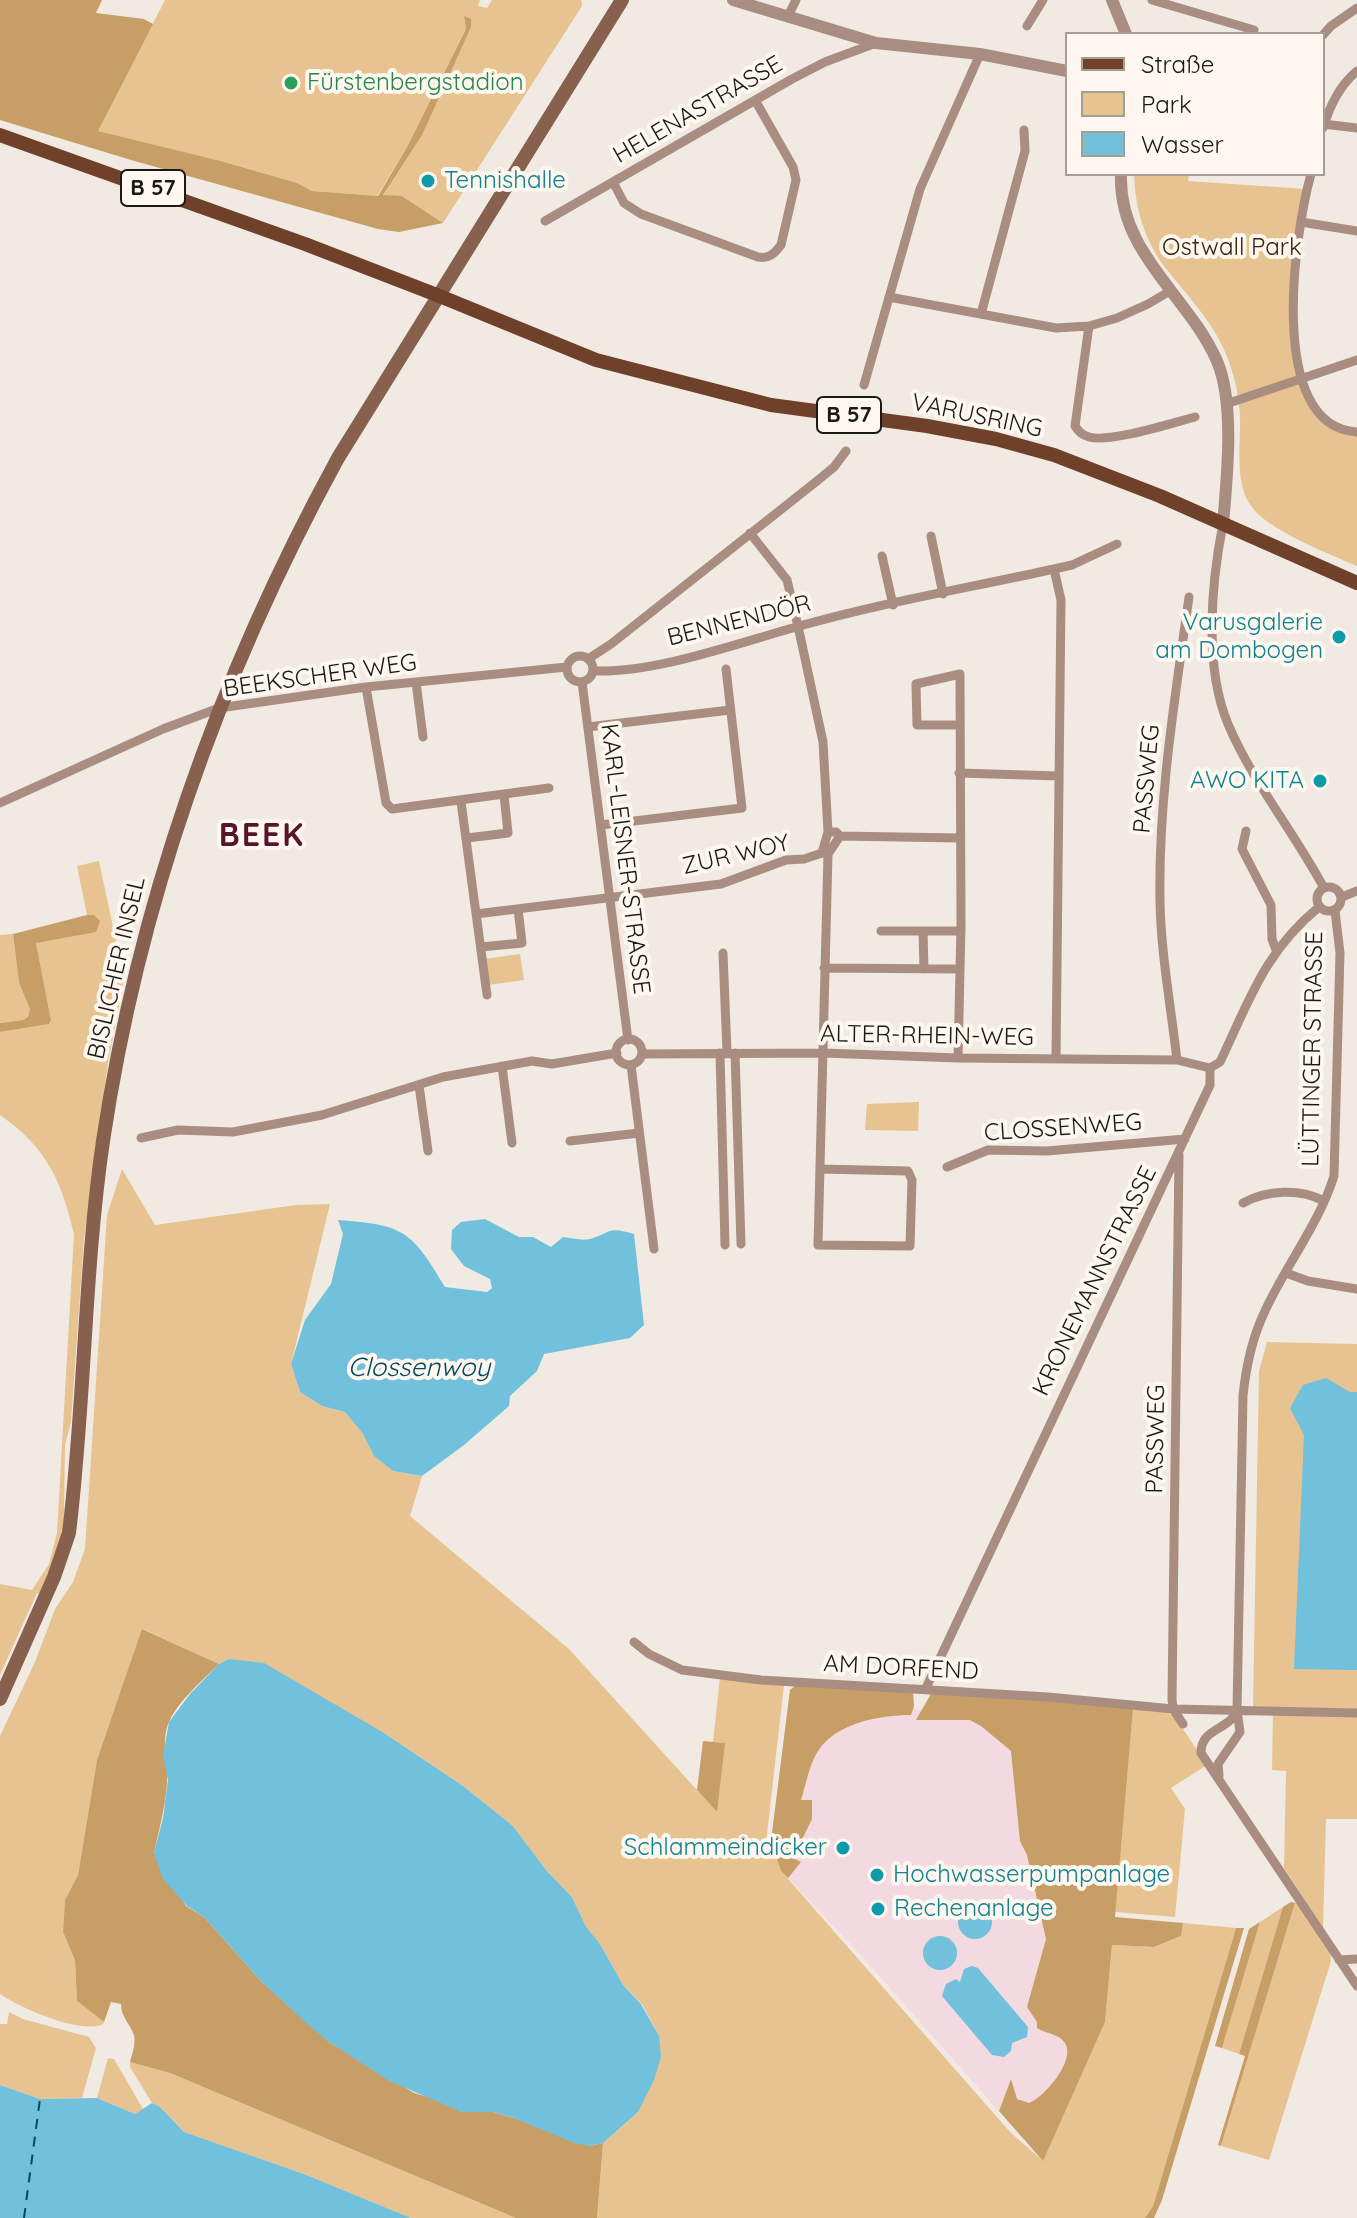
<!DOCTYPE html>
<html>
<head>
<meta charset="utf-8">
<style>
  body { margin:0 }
  #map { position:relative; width:1357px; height:2218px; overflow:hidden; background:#f0eae2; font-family:Quicksand,sans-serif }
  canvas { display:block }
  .legend { position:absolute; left:1065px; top:32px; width:260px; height:144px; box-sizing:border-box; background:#fef7ef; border:2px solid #a39e98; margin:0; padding:10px 14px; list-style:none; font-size:24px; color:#1b1916 }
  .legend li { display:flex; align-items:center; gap:16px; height:40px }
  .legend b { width:40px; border:2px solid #a39e98 }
</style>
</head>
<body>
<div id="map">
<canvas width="1357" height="2218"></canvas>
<ul class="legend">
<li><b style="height:10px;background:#6f402a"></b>Straße</li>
<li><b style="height:22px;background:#e7c391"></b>Park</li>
<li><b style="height:22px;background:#71c0dc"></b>Wasser</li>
</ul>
</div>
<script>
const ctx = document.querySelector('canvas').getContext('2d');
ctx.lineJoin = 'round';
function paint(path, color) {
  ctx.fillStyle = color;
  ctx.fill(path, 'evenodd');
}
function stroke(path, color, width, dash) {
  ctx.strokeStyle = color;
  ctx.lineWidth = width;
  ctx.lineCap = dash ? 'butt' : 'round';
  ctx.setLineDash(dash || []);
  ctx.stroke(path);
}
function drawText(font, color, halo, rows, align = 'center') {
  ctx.font = font + ' Quicksand,sans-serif';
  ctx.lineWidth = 8;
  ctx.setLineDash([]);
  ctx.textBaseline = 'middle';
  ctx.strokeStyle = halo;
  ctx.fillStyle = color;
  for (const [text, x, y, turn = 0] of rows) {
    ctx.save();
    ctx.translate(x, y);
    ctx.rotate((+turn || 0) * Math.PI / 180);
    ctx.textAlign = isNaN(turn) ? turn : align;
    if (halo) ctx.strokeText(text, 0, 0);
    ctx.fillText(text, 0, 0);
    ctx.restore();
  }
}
const industrial = new Path2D(`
  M790 1690 911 1706 917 1710 1133 1709 1105 2022 1043 2161 860 1954 781 1871 771 1841Z`);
const green = new Path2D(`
  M165 0H480L478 6 487 8 492 0H581L582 6 443 223 402 196H383L471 27 464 17 466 29 407 147 377 196 312 191 297 183 221 161 97 131Z
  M1134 174H1189L1188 181 1306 189 1295 271 1301 380 1323 418 1357 432V566C1331 555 1266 529 1251 506 1234 482 1241 444 1240 416 1239 397 1235 379 1229 362 1216 324 1188 297 1164 266 1144 239 1135 207 1134 174Z
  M99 861 124 979 108 1063 84 1239 71 1422 65 1445 64 1523 59 1554 42 1594 37 1593 0 1675V1584L32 1590 49 1564 57 1533 74 1234C61 1180 47 1148 0 1115V1032L49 1024 51 1020 36 943 94 915H87L77 866Z
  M13 934 19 983 30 1009 28 1017 23 1020 0 1023V935Z
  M520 954 524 980 488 985 484 959Z
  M919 1102 918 1131 865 1130 867 1104Z
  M122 1169 155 1225 296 1205 330 1204 291 1364 300 1392 322 1406 345 1412 363 1434 374 1456 393 1471 422 1476 410 1516 569 1649 716 1811 724 1743 713 1742 720 1677 784 1685 765 1852 777 1858 781 1871 1011 2133 1042 2160 1105 2022 1112 1945 1154 1947 1181 1936 1183 1923 1236 1928 1153 2206 1145 2218H597L603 2143 638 2112 659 2036 642 2004 623 1985 600 1944 586 1928 572 1897 546 1870 513 1826 463 1786 384 1733 229 1659 219 1664 143 1629 97 1760 78 1875 65 1900 63 1932 75 1960 77 2001 104 2022 103 2024C82 2035 20 2008 0 1994V1736L35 1662 55 1609 73 1582 85 1549 107 1215Z
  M1267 1342 1357 1344V1709L1253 1707 1259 1371Z
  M1133 1709 1166 1712 1175 1717 1207 1765 1171 1788 1185 1809 1175 1917 1115 1912Z
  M1273 1714 1357 1716V1819H1326L1323 1928 1284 1868 1286 1771 1272 1770Z
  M1295 1903H1298L1330 1951 1331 1961 1269 2160 1221 2146Z
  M1283 1907 1239 2054 1222 2048 1260 1922Z
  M9 2012 23 2019 89 2037 96 2048 82 2098 40 2099 0 2085V2024H7Z
  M108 2058 114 2059 143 2109 135 2114 97 2098Z
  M130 2062 170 2073 516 2218H411L304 2174 184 2132 159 2106 152 2103 130 2067Z`);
const forest = new Path2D(`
  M0 0H102L96 13 144 19 153 24 98 131 221 161 297 183 312 191 378 196 407 147 466 29 464 16 471 19V27L422 135 383 195 402 196 443 223 399 232 378 229 131 160 0 120Z
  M87 915H94L100 921 96 932 36 943 51 1020 49 1024 0 1032V1023L23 1020 28 1017 30 1009 19 983 13 934Z
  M142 1629 219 1664C204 1679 177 1702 169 1722 160 1742 169 1764 167 1784 165 1808 159 1830 154 1853L186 1906 204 1917 261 1981 329 2042 414 2093 441 2101 462 2112H493L514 2118 590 2146 603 2143 597 2218H516L170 2073 130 2062C132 2054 136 2044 134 2035 130 2024 121 2017 121 2004L111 2002 104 2022 77 2001 75 1960 63 1932 65 1900 78 1875 97 1760Z
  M796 1685 913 1691 914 1706 911 1715C880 1715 836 1723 818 1751 809 1765 806 1784 801 1800H812V1819L793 1858 801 1862 788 1878 781 1871 771 1841 790 1690Z
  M932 1692 1024 1697 1133 1709 1115 1917 1183 1923 1181 1936 1154 1947 1112 1945 1105 2022 1043 2161 999 2111 1011 2079 1017 2099 1029 2103C1045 2097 1076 2060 1065 2043 1058 2033 1046 2034 1037 2028V2022L1027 2007 1046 1939 1027 1855 1020 1841 1011 1751 981 1726 970 1720H916Z
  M703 1741 725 1743 717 1812 697 1790Z
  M1291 1902 1295 1903 1221 2146 1218 2145 1245 2056 1239 2054 1283 1907Z
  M1260 1922 1222 2048 1215 2046 1249 1929Z
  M1236 1928H1244L1162 2200 1154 2218H1145L1153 2206Z`);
const water = new Path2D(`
  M485 1219 519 1237H533L551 1247 563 1237C571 1238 582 1241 590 1239 613 1232 607 1226 634 1234L644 1325 630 1338 544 1354 537 1371 510 1396 509 1406 464 1445 422 1476 393 1471 374 1456 363 1434 345 1412 322 1406 300 1392 291 1364 305 1320 331 1284 343 1234 338 1220C404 1225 411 1230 445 1287L487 1292 492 1288 490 1279 464 1266 451 1249 452 1230 461 1222Z
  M1326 1378 1350 1392H1357V1670L1294 1669 1304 1435 1290 1408 1303 1385Z
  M229 1659 264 1663 384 1733 463 1786 513 1826 546 1870 572 1897 586 1927 600 1944 623 1985 641 2004 659 2036 661 2057 654 2080 638 2112 603 2143 590 2146 574 2143 514 2118 493 2112H462L389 2081 329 2042 307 2024 261 1981 204 1917 187 1906 163 1879 154 1853 163 1818 168 1780 163 1756 169 1722 190 1694 219 1664Z
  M958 1922a17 17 0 1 1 34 0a17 17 0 1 1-34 0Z
  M923 1953a17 17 0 1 1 34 0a17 17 0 1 1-34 0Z
  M972 1966 978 1968 1028 2027 1027 2037 1012 2043 1011 2051 1004 2057 992 2055 942 1996 946 1984 956 1979 960 1982 964 1969Z
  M0 2085 40 2099 97 2098 135 2114 152 2103 159 2106 184 2132 304 2174 411 2218H0Z`);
const ferry = new Path2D(`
  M24 2218 40 2099`);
const minor = new Path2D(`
  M1152 0 1254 30
  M788 16 796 0
  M1027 26 1043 0
  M1323 35 1331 26 1357 8
  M1323 124 1357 128
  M1323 128C1330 106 1339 86 1357 71
  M1311 174C1295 231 1265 427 1357 432
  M613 182 624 203 641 214 758 257C769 259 774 254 781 245L796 180 793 167 755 100
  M545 221 792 79 825 62 876 43
  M1301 222 1357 231
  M889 297 1056 328 1089 326 1117 318 1148 304 1170 291
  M981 314 1025 151 1024 130
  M1089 326 1075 426C1079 432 1082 435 1089 437 1110 443 1172 423 1195 417
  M864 385 920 189 980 54
  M1229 403 1357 360
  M1223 524C1211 584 1204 667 1228 724 1251 779 1295 834 1324 888
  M750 533 787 580 798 626 823 742 828 832 822 853 828 854 840 836 836 832H828
  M931 536 943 594
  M882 556 893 605
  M1054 569 1061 600 1056 1058
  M567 669a13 13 0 1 1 26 0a13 13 0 1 1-26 0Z
  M588 659 611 644 817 481 834 467 846 451
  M593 671C656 673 735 644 796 627 880 603 968 588 1054 569L1072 565 1117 544
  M416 682 423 737
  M582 682 628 1040
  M366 687 386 803 392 809 549 788
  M588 727 730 710
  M959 773 1059 776
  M461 802 487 995
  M0 803 163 729 219 708 366 687 567 667
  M601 825 742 808 726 669
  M1246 831 1242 849 1271 905 1272 939 1276 950
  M840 836 959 838
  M467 838 508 833 504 795
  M1317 899a12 12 0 1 1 24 0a12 12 0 1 1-24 0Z
  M1342 897 1357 891
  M476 914 721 884 786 860 804 859 822 853
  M881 931H923
  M481 947 522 943 518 909
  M723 953 727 1052
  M824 968 960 969
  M924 969 923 931H961
  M616 1052a13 13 0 1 1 26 0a13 13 0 1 1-26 0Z
  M720 1053 725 1245
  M735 1053 741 1244
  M642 1054 823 1053 958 1058 1177 1060 1210 1068
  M958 1058 961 926 960 674 916 684 917 725H959
  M1177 1060C1171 1007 1161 954 1160 902 1158 800 1175 698 1189 597
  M631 1065 654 1249
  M502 1066 512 1143
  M1210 1068 1220 1062C1249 1001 1265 951 1319 907
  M419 1085 428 1151
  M141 1138 178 1130 233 1132 322 1115 443 1077 532 1061 552 1064 617 1053
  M570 1141 639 1133
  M1179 1155 1172 1699 1173 1709 1183 1724
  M947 1167 988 1150 1047 1151 1185 1139
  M820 1169 908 1171 912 1180 910 1246 818 1245C821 1115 824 985 828 854
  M1243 1203C1266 1190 1300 1188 1324 1201
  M1286 1273 1308 1281 1357 1289
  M634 1642 649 1654 682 1670 761 1680 1048 1697 1173 1709 1357 1713
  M926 1688 1210 1085V1068
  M1237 1711C1228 1731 1201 1728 1201 1753L1357 1986
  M1219 1776 1218 1764 1240 1732 1237 1710 1243 1396C1246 1366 1252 1338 1265 1311 1286 1265 1319 1224 1334 1176L1340 953 1335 911
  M1339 1960 1357 1959`);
const tertiary = new Path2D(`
  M733 0 876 43 980 54 1067 71
  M1112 0 1126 34
  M1121 174C1118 253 1188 295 1217 361 1235 403 1227 478 1223 524`);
const secondary = new Path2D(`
  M0 1699 54 1577 69 1533C85 1403 84 1271 103 1141 139 900 221 672 338 458L622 0`);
const primary = new Path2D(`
  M0 135 305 244 437 295 596 360 771 405 927 426 996 439 1054 455 1160 496 1357 583`);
const markers = [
  [291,83,8,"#2e9e5b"],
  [428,181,8,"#0f9aa8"],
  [1339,637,8,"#0f9aa8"],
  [1320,781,8,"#0f9aa8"],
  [843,1848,8,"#0f9aa8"],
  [877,1875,8,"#0f9aa8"],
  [878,1909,8,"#0f9aa8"]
];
const shields = [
  [153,188,64],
  [849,415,64]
];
const shieldNames = [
  ["B 57",153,188],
  ["B 57",849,415]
];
const leisureNames = [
  ["Fürstenbergstadion",307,83]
];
const streetNames = [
  ["HELENASTRASSE",698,110,-30],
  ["VARUSRING",977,416,12],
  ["BENNENDÖR",739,621,-14],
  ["BEEKSCHER WEG",320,676,-8],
  ["PASSWEG",1147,779,-85],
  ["ZUR WOY",736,855,-13],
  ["KARL-LEISNER-STRASSE",625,859,83],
  ["BISLICHER INSEL",117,968,-77],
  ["ALTER-RHEIN-WEG",927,1036,1],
  ["LÜTTINGER STRASSE",1313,1049,-89],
  ["CLOSSENWEG",1063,1128,-4],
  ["KRONEMANNSTRASSE",1095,1281,-64],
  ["PASSWEG",1156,1439,-89],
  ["AM DORFEND",901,1668,3]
];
const cultureNames = [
  ["Tennishalle",444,181],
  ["Varusgalerie",1323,623,"right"],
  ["am Dombogen",1323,651,"right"],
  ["AWO KITA",1304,781,"right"],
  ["Schlammeindicker",827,1848,"right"],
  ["Hochwasserpumpanlage",893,1875],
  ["Rechenanlage",894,1909]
];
const parkNames = [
  ["Ostwall Park",1232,248]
];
const waterNames = [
  ["Clossenwoy",419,1368]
];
const districtNames = [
  ["BEEK",262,836]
];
paint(industrial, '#f3d9e0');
paint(green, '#e7c391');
paint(forest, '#c69e66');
paint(water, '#71c0dc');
stroke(ferry, '#034b5f', 2, [10, 8]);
stroke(minor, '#a98d80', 9);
stroke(tertiary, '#a98d80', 12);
stroke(secondary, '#88604e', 14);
stroke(primary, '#6f402a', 14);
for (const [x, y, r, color] of markers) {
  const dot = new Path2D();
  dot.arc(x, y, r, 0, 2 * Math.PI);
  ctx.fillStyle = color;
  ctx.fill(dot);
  stroke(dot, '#fef7ef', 3);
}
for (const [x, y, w] of shields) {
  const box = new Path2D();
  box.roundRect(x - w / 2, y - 18, w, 36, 6);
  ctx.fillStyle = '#fef7ef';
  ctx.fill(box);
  stroke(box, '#1b1916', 2);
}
drawText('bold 22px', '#1b1916', null, shieldNames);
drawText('24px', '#27864d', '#fef7ef', leisureNames, 'left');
drawText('24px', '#1b1916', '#fef7ef', streetNames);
drawText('24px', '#0d838f', '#fef7ef', cultureNames, 'left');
drawText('24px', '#38270d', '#fef7ef', parkNames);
drawText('italic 26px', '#034b5f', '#fef7ef', waterNames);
ctx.letterSpacing = '2px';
drawText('bold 32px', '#57142d', '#fef7ef', districtNames);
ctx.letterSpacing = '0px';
</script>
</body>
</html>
